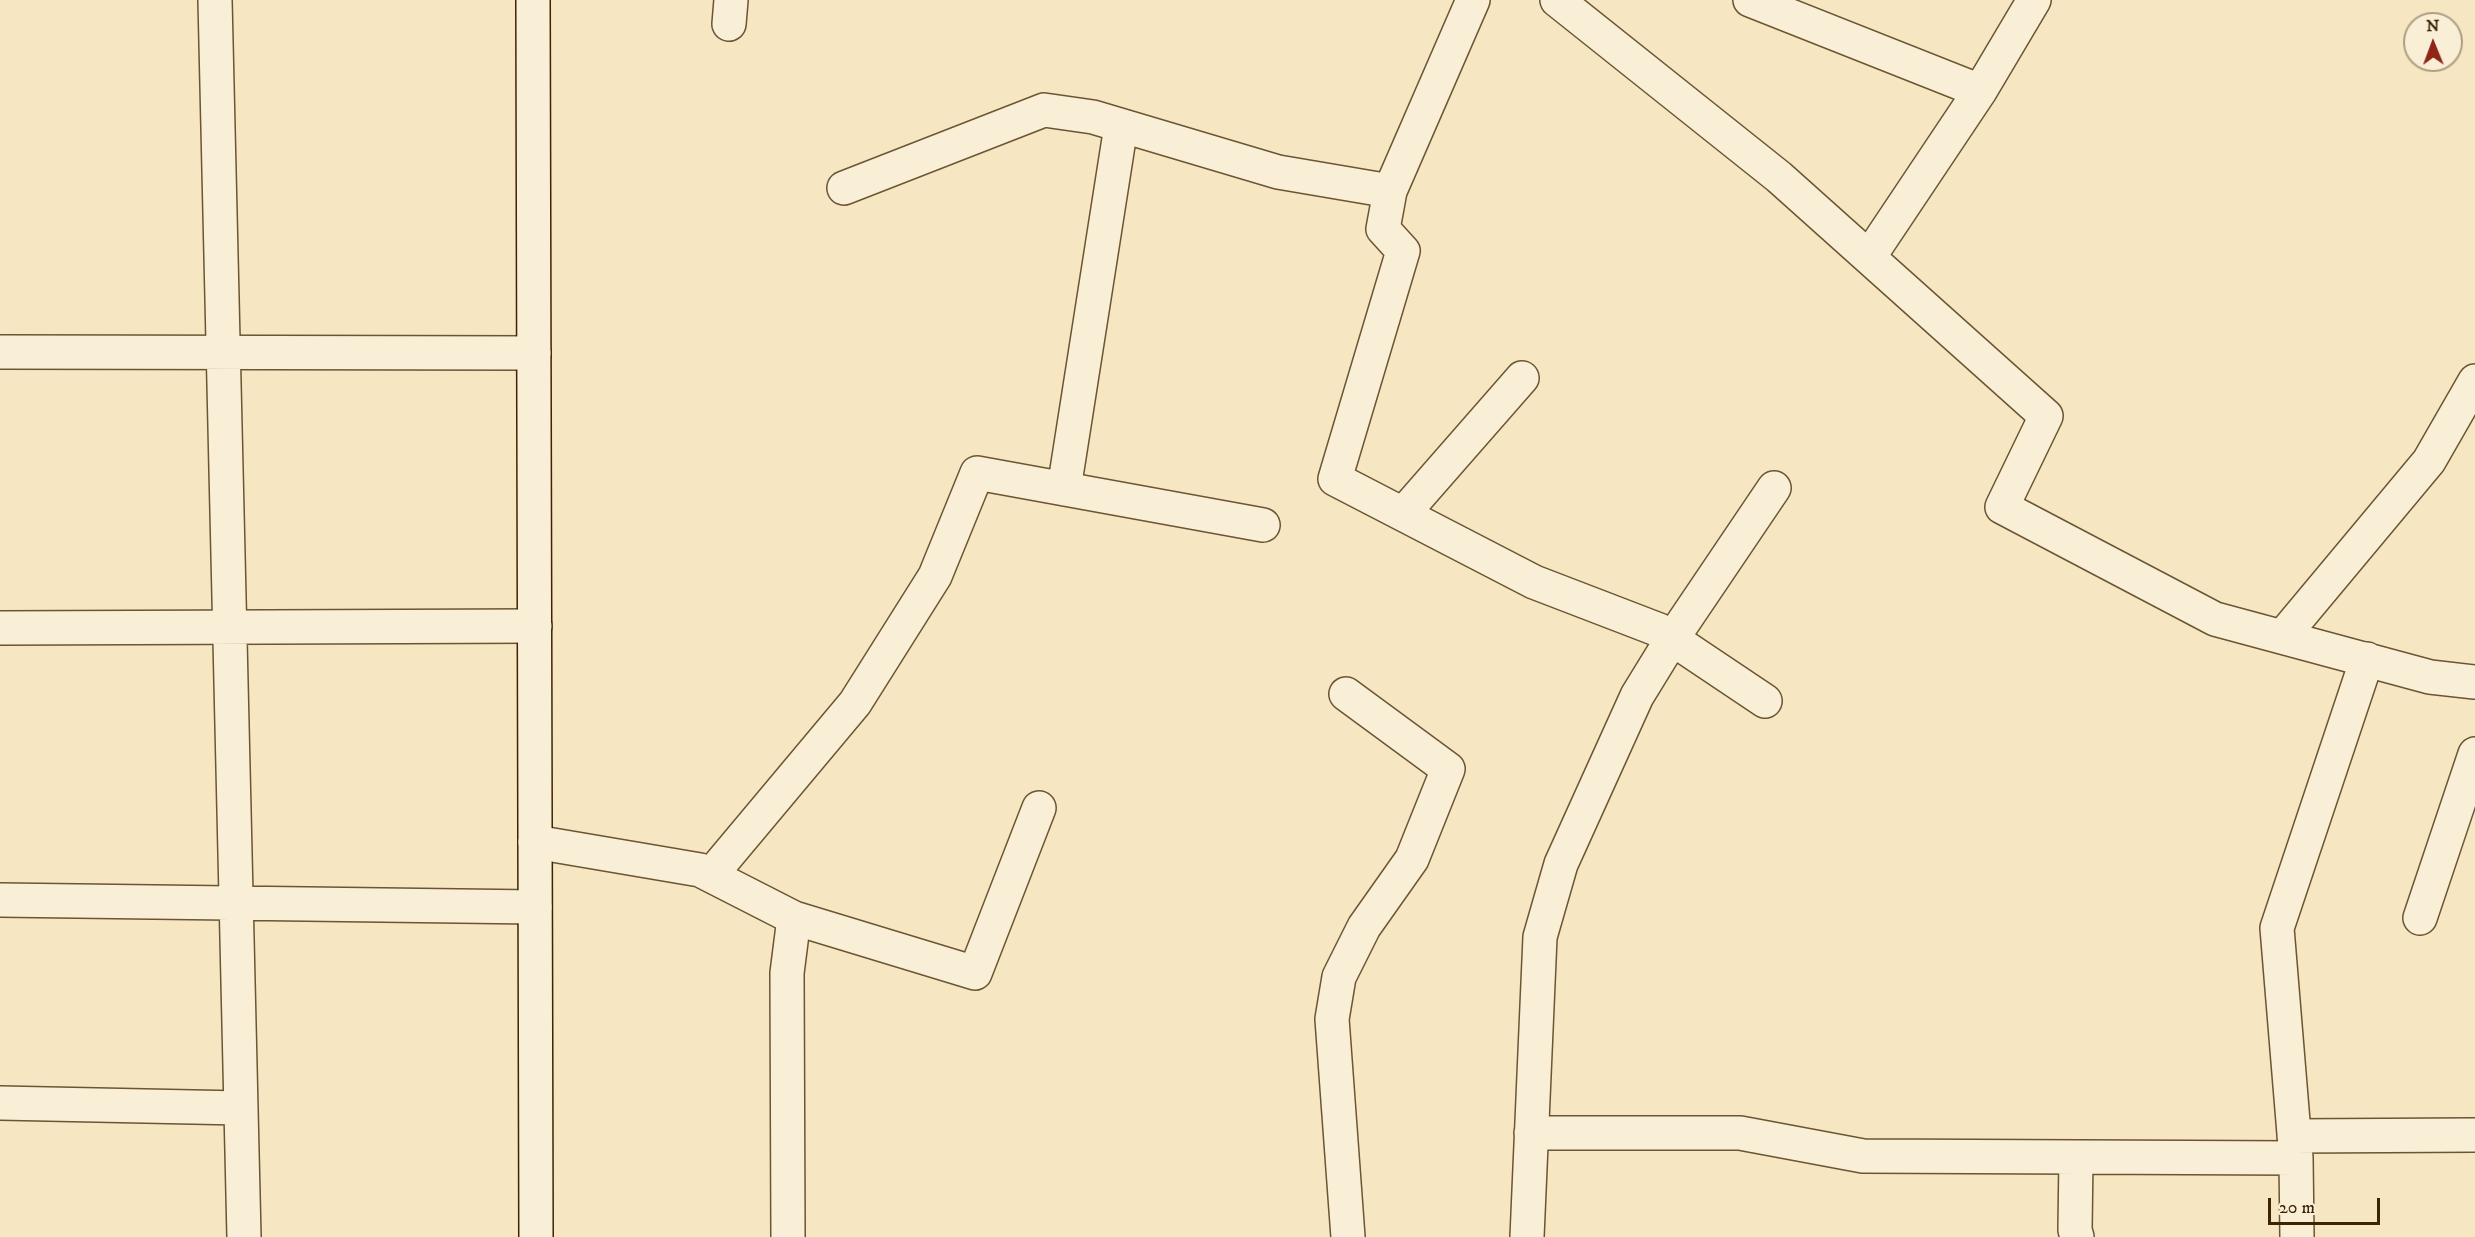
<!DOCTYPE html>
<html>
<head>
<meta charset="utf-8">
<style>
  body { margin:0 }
  #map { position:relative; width:2475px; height:1237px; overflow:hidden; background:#f6e6c1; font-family:"IM FELL DW Pica",serif }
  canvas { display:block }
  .north { position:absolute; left:2403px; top:12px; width:60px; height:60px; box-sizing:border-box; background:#f9efd7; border:2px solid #ae9e82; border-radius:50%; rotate:359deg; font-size:16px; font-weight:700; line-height:24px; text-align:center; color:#3d2503 }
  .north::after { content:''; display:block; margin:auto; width:21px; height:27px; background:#8f2418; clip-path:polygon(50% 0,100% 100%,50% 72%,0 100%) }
  .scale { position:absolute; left:2268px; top:1198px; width:112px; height:27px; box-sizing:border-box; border:3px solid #3d2503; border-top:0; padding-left:8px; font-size:18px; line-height:21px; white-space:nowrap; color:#3d2503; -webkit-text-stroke:4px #f9efd7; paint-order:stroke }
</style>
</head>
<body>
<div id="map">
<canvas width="2475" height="1237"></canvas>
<div class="north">N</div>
<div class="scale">20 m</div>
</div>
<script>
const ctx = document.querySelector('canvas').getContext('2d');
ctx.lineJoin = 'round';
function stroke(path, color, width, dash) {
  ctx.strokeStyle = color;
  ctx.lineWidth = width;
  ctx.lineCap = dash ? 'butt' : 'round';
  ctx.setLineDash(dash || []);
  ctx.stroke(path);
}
const street = new Path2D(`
  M215 0 244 1237
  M1473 0 1390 191 1383 229 1403 251 1335 479 1534 582 1659 630 1765 701
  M1557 0 1779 177 2046 416 2002 507 2215 619 2430 677 2475 682
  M1750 0 1980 91
  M729 24 731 0
  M844 188 1044 110 1093 117 1278 172 1390 191
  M1869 257 1980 91 2034 0
  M0 352 534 353
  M1064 489 1121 126
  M1403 514 1522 378
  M0 628 535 626
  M2283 636 2429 461 2475 381
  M1346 694 1448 769 1412 859 1364 927 1339 977 1332 1019 1348 1237
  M535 842 700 870 794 918 975 973 1039 808
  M711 875 855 703 935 576 977 473 1263 525
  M0 900 535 907
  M2420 918 2475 754
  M0 1103 241 1108
  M1531 1133H1740L1863 1156 2296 1158
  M2294 1136 2475 1135
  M2076 1157 2075 1230 2077 1237
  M788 1237 787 973 794 918
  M1527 1237 1540 937 1561 864 1637 696 1672 639 1774 488
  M2297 1237 2296 1158 2277 928 2367 659`);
const secondary = new Path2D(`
  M533 0 536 1237`);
stroke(street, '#6b5532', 36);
stroke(secondary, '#3d2503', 36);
stroke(street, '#f9efd7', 33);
stroke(secondary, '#f9efd7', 33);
</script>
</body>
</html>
